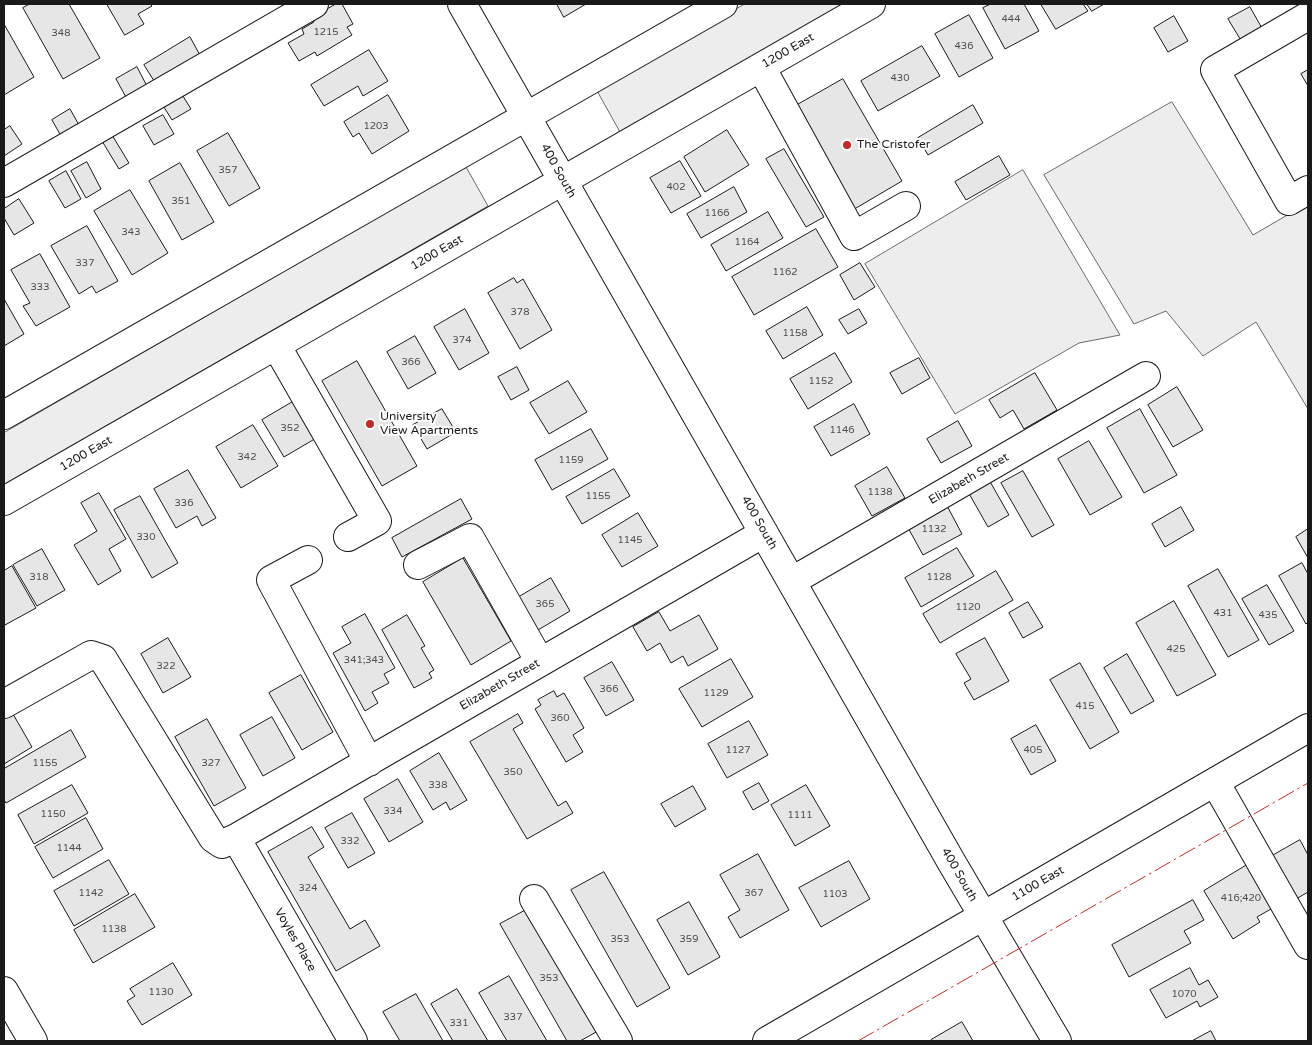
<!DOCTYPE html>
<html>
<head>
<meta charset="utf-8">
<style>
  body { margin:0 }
  #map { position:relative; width:1312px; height:1045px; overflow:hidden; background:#fff; font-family:"Varela Round",sans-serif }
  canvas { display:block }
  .frame { position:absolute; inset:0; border:5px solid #1a1a1a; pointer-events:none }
</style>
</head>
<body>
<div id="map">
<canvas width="1312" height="1045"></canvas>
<div class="frame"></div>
</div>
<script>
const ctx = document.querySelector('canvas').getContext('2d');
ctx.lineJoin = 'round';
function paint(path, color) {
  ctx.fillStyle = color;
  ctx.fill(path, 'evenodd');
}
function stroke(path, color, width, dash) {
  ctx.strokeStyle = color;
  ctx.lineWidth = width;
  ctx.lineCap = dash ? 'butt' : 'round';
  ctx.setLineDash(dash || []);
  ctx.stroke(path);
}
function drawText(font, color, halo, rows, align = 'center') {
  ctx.font = font + ' "Varela Round",sans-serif';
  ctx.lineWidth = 4;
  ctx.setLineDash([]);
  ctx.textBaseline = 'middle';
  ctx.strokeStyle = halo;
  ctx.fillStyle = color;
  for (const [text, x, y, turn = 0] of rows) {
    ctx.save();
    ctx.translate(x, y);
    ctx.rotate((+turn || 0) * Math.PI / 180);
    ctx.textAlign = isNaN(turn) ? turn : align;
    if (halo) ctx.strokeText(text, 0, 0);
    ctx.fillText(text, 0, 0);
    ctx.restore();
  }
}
const built = new Path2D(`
  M745 4H843L620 132 596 89Z
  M1172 102 1253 235 1308 203V409L1256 322 1203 356 1166 311 1134 324 1044 175Z
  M466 167 488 206 4 485V433Z
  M1023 170 1120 335 1079 343 955 414 865 264Z`);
const building = new Path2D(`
  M30 4H69L100 58 63 79 23 8Z
  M107 4H150L152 6 138 14 144 24 125 35Z
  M336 4H342L353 24 347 27 352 35 317 56 315 52 299 61 288 43 304 34 302 29 314 22 312 18Z
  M557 4H586L564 17Z
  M991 4H1024L1039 31 1005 49 983 8Z
  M1041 4H1083L1088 11 1056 29Z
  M1087 4H1104L1092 11Z
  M1250 7 1263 30 1242 42 1228 19Z
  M969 15 993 58 959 77 935 34Z
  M1174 16 1188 41 1168 52 1154 28Z
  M4 24 34 77 4 95Z
  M190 37 201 57 156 84 144 65Z
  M922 46 940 76 878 111 861 81Z
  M369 50 388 81 363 96 358 86 324 106 311 85Z
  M137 67 148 88 127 99 116 79Z
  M1308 70V86L1301 74Z
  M843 79 902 181 851 211 792 108Z
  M181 93 191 109 172 120 162 104Z
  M388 95 409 131 372 154 359 133 353 137 344 122Z
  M973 105 983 123 928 155 918 138Z
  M70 109 79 125 61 136 52 120Z
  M163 115 174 134 154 145 143 126Z
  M10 126 22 144 4 156V130Z
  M727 130 749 165 705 192 684 157Z
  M228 133 260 188 229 206 197 151Z
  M112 135 129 163 119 169 102 141Z
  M784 149 824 217 806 227 766 159Z
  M999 156 1010 175 966 200 955 182Z
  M680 161 701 196 671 213 650 178Z
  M87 162 101 189 86 198 71 171Z
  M180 163 214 222 182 240 149 181Z
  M66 171 81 199 65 208 49 181Z
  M734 187 747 212 701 238 687 214Z
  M130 190 168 253 132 275 94 211Z
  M19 199 34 223 14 235 4 218V209Z
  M768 212 783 238 726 271 711 245Z
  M87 226 118 281 96 293 92 286 79 294 51 246Z
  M816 229 838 267 754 315 732 277Z
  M40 254 70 307 36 326 23 306 30 303 11 270Z
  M860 263 875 287 854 300 840 275Z
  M514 278 517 283 523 279 552 330 520 349 488 293Z
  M4 299 24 334 4 346Z
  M807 307 823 335 783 359 766 331Z
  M465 309 489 353 459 370 434 327Z
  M859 309 867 323 848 334 839 320Z
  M415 336 436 373 408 389 387 352Z
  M835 353 852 382 808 409 790 379Z
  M919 358 930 378 902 394 890 373Z
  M357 361 417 466 382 486 322 381Z
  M517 367 529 390 511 400 498 377Z
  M1035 373 1057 410 1024 429 1013 410 1000 418 989 400Z
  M568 381 587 412 549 434 530 403Z
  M1177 387 1203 430 1173 447 1148 405Z
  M296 400 318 437 284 457 262 420Z
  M854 404 870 434 831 456 814 427Z
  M442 409 456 432 427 449 413 425Z
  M1140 409 1177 475 1144 493 1107 428Z
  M958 421 972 446 941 463 927 439Z
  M253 425 278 466 241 488 216 447Z
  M591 429 608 459 552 490 535 460Z
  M1089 441 1122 497 1090 515 1058 459Z
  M887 467 905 498 872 516 855 486Z
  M614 469 630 496 582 524 566 497Z
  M188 470 216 518 202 526 197 516 176 528 154 489Z
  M1023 471 1054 525 1032 537 1001 483Z
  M988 478 1009 515 988 527 967 490Z
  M99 493 126 539 109 549 121 571 98 585 74 545 97 531 81 503Z
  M140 496 178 563 152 578 114 510Z
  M461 499 472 519 402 557 392 538Z
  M945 502 962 534 923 555 906 524Z
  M1181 507 1194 530 1165 547 1152 524Z
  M638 513 658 546 622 567 602 535Z
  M1308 529V558L1296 537Z
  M957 548 974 576 921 607 905 578Z
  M42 549 65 590 37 606 13 565Z
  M463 558 511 641 471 665 423 582Z
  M1302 563 1308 574V622L1306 624 1279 576Z
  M12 566 36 608 5 625 4 623V571Z
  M1218 569 1259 640 1228 657 1188 586Z
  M996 571 1013 600 940 643 923 614Z
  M551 578 570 611 538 630 519 597Z
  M1267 585 1294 631 1269 645 1242 599Z
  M1174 601 1216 675 1177 696 1136 623Z
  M1028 602 1043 627 1023 638 1009 613Z
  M659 612 670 631 699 615 718 649 688 666 683 656 671 663 660 643 647 651 633 627Z
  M365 614 395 668 384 674 389 683 372 692 378 703 365 711 333 653 351 643 342 627Z
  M407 615 425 646 421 648 434 670 429 673 432 678 414 688 382 630Z
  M168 638 191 677 163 693 141 654Z
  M985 638 1009 681 974 700 964 683 971 679 956 654Z
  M1127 654 1154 701 1131 714 1104 668Z
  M731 659 753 697 702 727 679 689Z
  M612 662 634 700 606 716 584 678Z
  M1080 663 1119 732 1090 749 1050 680Z
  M301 675 333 732 302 750 269 693Z
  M554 691 557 697 564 693 584 728 573 735 583 752 566 762 535 709 541 705 538 700Z
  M13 714 32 747 4 764V719Z
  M518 714 523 723 513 729 558 806 566 801 573 813 527 839 470 742Z
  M272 717 295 758 263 776 240 735Z
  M207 719 246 788 214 806 175 737Z
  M749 721 768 755 727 778 708 744Z
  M1036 725 1056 761 1031 775 1011 739Z
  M71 730 86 757 6 803 4 800V769Z
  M439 753 467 800 450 810 446 802 433 810 410 771Z
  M398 779 423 822 389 842 364 799Z
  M759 783 769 801 753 810 743 792Z
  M72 785 88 813 34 844 18 815Z
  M806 785 830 826 795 846 771 805Z
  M693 786 706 809 675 827 661 804Z
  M352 813 375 853 348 868 325 828Z
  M86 818 103 849 53 878 35 847Z
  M312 827 324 847 308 857 350 929 365 920 380 946 336 971 268 852Z
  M1300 840 1308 855V892L1296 899 1272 856Z
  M758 854 789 910 740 938 728 917 740 910 720 875Z
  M109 860 129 894 74 926 54 891Z
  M849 861 870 899 821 927 799 888Z
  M1252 862 1278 905 1257 917 1260 922 1233 939 1204 891Z
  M604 872 670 988 637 1007 571 890Z
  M135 894 155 927 93 963 74 930Z
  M1193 900 1204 920 1184 931 1191 943 1129 977 1112 945Z
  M689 902 720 957 688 975 657 920Z
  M528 909 598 1031 580 1041H567L500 924Z
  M173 963 192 995 142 1025 127 1001 135 996 130 989Z
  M1190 968 1199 985 1208 980 1218 997 1200 1007 1197 1001 1166 1018 1150 990Z
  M509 976 547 1041H507L479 993Z
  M457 989 488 1041H453L431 1004Z
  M416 994 443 1041H400L383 1012Z
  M962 1022 973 1041H931V1040Z
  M1211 1031 1216 1041H1192Z`);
const minor = new Path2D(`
  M462 4 952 863 1057 1041
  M1308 16 1215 70 1289 201 1308 190
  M761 67 854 236 906 206
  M4 183 314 4
  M276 345 377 521 348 537
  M4 415 723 4
  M4 501 871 4
  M308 560 271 580 369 762
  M418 565 470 538 540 662
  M792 581 1146 376
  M4 704 91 655 103 659 213 838 222 844 236 838 764 533
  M1215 782 1308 945
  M236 838 353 1041
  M534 899 618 1041
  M4 991 33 1041
  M767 1041 1308 728`);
const power = new Path2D(`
  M858 1041 1308 783`);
const markers = [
  [847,145,5,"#c62828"],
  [370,424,5,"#c62828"]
];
const numberNames = [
  ["444",1011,19],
  ["1215",326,32],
  ["348",61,33],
  ["436",964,46],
  ["430",900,78],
  ["1203",376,126],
  ["357",228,170],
  ["402",676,187],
  ["351",181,201],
  ["1166",717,213],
  ["343",131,232],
  ["1164",747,242],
  ["337",85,263],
  ["1162",785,272],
  ["333",40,287],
  ["378",520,312],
  ["1158",795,333],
  ["374",462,340],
  ["366",411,362],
  ["1152",821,381],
  ["352",290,428],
  ["1146",842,430],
  ["342",247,457],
  ["1159",571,460],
  ["1138",880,492],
  ["1155",598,496],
  ["336",184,503],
  ["1132",934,529],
  ["330",146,537],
  ["1145",630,540],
  ["318",39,577],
  ["1128",939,577],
  ["365",545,604],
  ["1120",968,607],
  ["431",1223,613],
  ["435",1268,615],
  ["425",1176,649],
  ["341;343",364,660],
  ["322",166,666],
  ["366",609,689],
  ["1129",716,693],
  ["415",1085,706],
  ["360",560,718],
  ["1127",738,750],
  ["405",1033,750],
  ["1155",45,763],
  ["327",211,763],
  ["350",513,772],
  ["338",438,785],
  ["334",393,811],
  ["1150",53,814],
  ["1111",800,815],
  ["332",350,841],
  ["1144",69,848],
  ["324",308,888],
  ["1142",91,893],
  ["367",754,893],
  ["1103",835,894],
  ["416;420",1241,898],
  ["1138",114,929],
  ["353",620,939],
  ["359",689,939],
  ["353",549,978],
  ["1130",161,992],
  ["1070",1184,994],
  ["337",513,1017],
  ["331",459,1023]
];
const streetNames = [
  ["1200 East",788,51,-30],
  ["400 South",558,171,61],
  ["1200 East",437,253,-30],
  ["1200 East",86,454,-30],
  ["Elizabeth Street",969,479,-30],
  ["400 South",759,523,60],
  ["Elizabeth Street",500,685,-30],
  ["400 South",959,875,60],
  ["1100 East",1038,884,-30],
  ["Voyles Place",295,940,60]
];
const poiNames = [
  ["The Cristofer",857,145],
  ["University",380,417],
  ["View Apartments",380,431]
];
paint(built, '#ededed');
stroke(built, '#6a6a6a', 1);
paint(building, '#e6e6e6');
stroke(building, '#1a1a1a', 1);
stroke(minor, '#1a1a1a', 30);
stroke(minor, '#fff', 28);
stroke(power, '#c62828', 1, [18, 4, 2.5, 4]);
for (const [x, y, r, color] of markers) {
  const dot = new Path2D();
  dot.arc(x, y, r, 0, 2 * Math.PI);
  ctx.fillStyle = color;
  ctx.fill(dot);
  stroke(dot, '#fff', 2);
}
drawText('10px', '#4d4d4d', null, numberNames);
drawText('12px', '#1a1a1a', '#fff', streetNames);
drawText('12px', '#1a1a1a', '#fff', poiNames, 'left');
</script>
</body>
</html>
